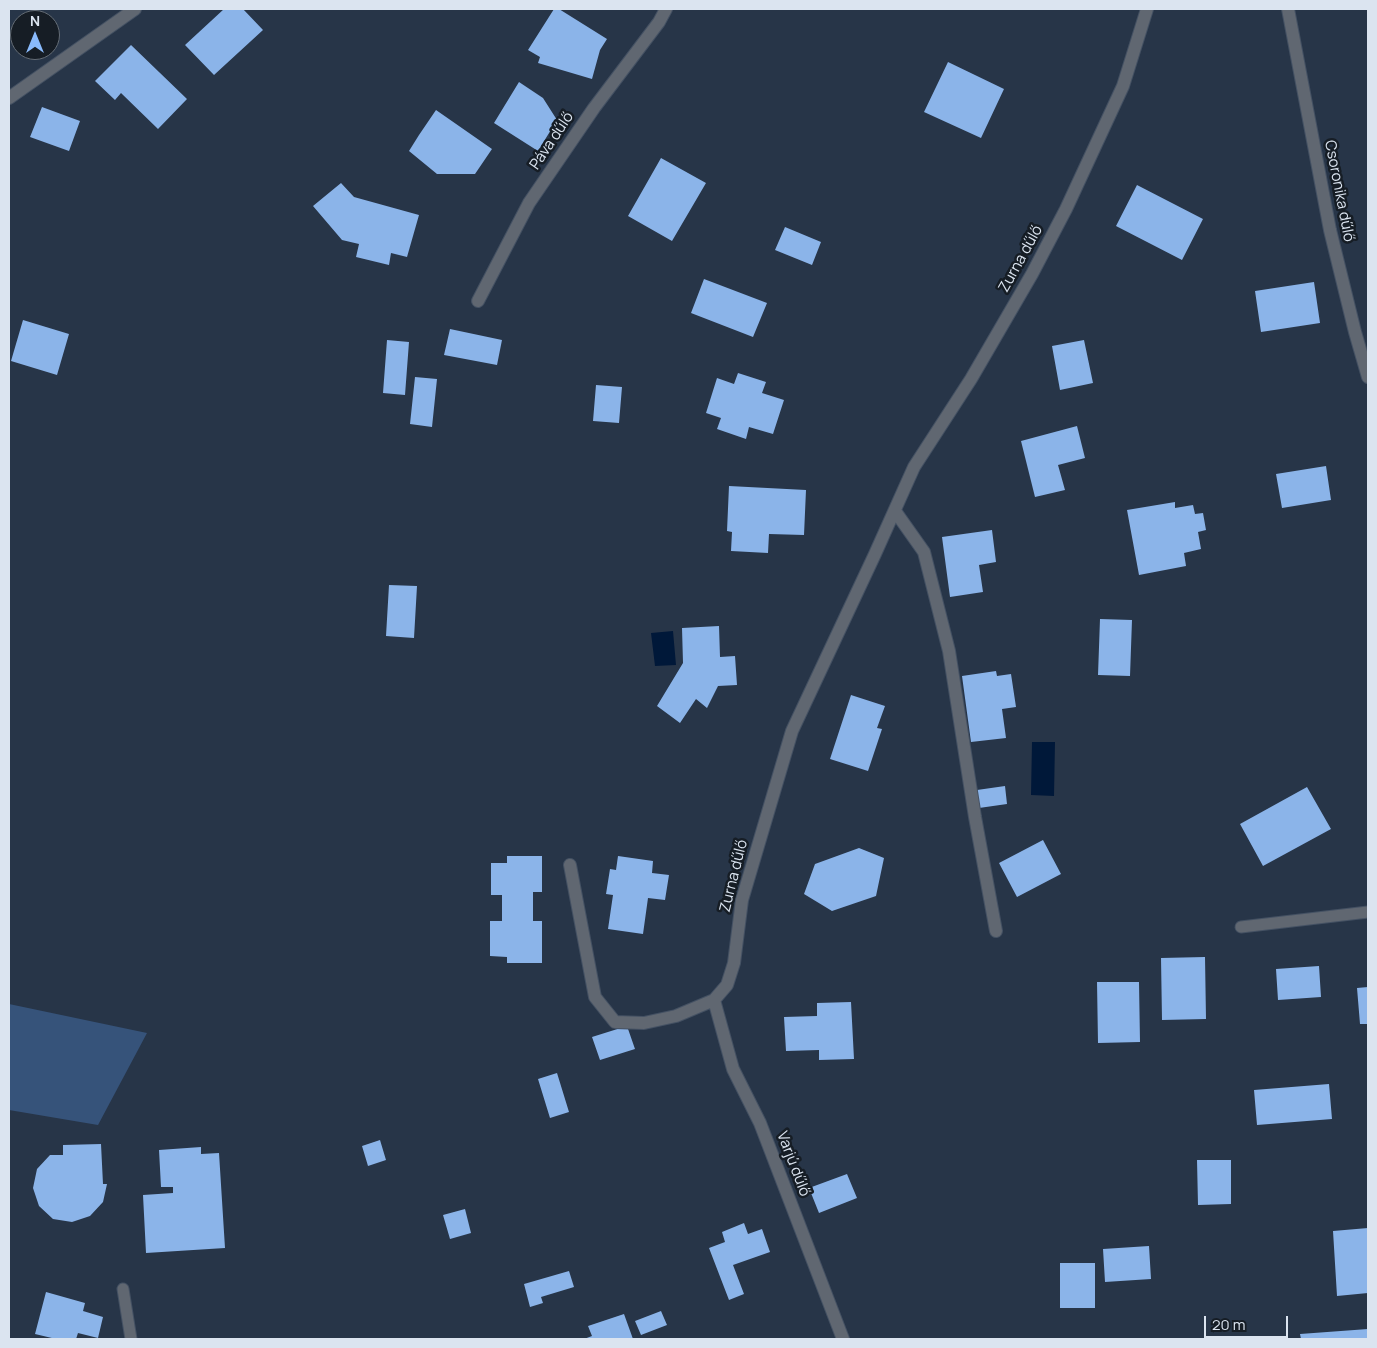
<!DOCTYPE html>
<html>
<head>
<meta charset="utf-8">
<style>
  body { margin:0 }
  #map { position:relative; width:1377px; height:1348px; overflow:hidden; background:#273548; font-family:Manrope,sans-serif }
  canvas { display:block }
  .frame { position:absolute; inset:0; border:10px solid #dbe4f0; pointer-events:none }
  .north { position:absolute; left:10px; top:10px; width:50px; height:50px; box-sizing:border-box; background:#161d25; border:1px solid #656d76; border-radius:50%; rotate:0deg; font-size:14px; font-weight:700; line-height:20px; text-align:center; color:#dbe4f0 }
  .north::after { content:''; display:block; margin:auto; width:18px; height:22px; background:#89bafc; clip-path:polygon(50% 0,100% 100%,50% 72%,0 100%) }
  .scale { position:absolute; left:1204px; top:1316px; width:84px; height:22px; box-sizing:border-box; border:2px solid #dbe4f0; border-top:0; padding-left:6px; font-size:15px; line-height:18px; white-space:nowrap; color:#dbe4f0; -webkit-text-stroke:4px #161d25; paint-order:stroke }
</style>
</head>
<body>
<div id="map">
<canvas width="1377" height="1348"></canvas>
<div class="frame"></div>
<div class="north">N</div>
<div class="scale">20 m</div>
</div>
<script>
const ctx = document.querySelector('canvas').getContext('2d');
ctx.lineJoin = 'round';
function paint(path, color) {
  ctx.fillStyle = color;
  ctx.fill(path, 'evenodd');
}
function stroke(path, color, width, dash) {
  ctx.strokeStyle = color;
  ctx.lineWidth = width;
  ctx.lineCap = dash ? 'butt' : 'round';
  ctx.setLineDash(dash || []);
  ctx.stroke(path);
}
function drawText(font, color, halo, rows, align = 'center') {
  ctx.font = font + ' Manrope,sans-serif';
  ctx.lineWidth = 5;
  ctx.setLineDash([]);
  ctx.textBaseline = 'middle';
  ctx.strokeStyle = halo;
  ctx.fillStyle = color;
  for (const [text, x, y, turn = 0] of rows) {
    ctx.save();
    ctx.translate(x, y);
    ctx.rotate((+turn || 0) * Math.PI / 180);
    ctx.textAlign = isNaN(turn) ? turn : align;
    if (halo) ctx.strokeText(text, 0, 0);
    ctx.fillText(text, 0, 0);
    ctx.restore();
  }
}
const green = new Path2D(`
  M9 1004 147 1033 98 1125 9 1110Z`);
const water = new Path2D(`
  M673 631 676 665 655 666 651 633Z
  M1032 742H1055L1054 796 1031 795Z`);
const building = new Path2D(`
  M224 9H243L263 30 214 75 185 45Z
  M554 9H559L607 39 600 50 592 79 538 63 540 57 528 50Z
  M131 45 187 99 158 129 121 93 115 100 95 81Z
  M948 62 1004 89 981 138 924 112Z
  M519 82 543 98 557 120 538 151 494 123Z
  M42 107 80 121 69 151 30 137Z
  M436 110 492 149 475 174H437L409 151 419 135Z
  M661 158 706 183 672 241 628 216Z
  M341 183 354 197 419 215 407 257 391 253 389 265 356 257 359 244 342 240 313 206Z
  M1137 185 1203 219 1182 260 1116 226Z
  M785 227 821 242 812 265 775 250Z
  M704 279 767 303 753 337 691 313Z
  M1314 282 1320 323 1261 332 1255 291Z
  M23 320 69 334 57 375 11 361Z
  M450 329 502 340 497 365 444 355Z
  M387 340 409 342 405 395 383 393Z
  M1084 340 1093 383 1060 390 1052 346Z
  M738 373 766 382 762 393 784 400 773 434 749 427 746 439 717 429 721 418 706 413 717 378 734 384Z
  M415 377 437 379 432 427 410 424Z
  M596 385 622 387 619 423 593 421Z
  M1077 426 1085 458 1058 465 1065 490 1035 497 1021 441Z
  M1326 466 1331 500 1282 508 1276 474Z
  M729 486 806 490 804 535 769 534 768 553 731 551 732 532 727 531Z
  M1175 502V508L1193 505 1195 514 1203 513 1206 530 1198 532 1201 549 1184 553 1186 566 1139 575 1127 510Z
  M992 530 996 562 979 565 983 592 950 597 942 537Z
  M389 585 417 586 414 638 386 636Z
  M1100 619 1132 620 1130 676 1098 675Z
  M719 626 720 657 735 656 737 685 718 686 707 708 696 699 680 723 657 706 683 663 682 628Z
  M996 671 997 676 1011 674 1016 707 1002 709 1006 738 971 742 962 676Z
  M851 695 885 706 877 728 882 729 868 771 830 759Z
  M1005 786 1007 804 979 808 977 790Z
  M1307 787 1331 829 1263 866 1240 824Z
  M1043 840 1061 874 1017 897 999 863Z
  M859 848 884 858 876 896 832 911 804 894 815 864Z
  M507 856H542V892H533V921H542V963H507V957L490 956V921H502V895H491V863H507Z
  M618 856 653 861 652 873 669 875 665 900 648 898 643 934 608 929 613 895 606 894 610 869 616 870Z
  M1205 957 1206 1019 1162 1020 1161 958Z
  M1319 966 1321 997 1278 1000 1276 969Z
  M1097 982H1139L1140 1042 1098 1043Z
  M1368 987V1024H1360L1357 988Z
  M851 1002 854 1059 819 1060V1050L786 1051 784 1017 817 1016V1003Z
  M627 1026 635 1049 600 1060 592 1037Z
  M557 1073 569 1112 550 1118 538 1079Z
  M1329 1084 1332 1119 1257 1125 1254 1090Z
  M380 1140 386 1160 368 1166 362 1146Z
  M101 1144 103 1184H107L103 1202 90 1216 72 1222 53 1219 39 1206 33 1188 37 1169 50 1155H63V1145Z
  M201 1147V1154L219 1153 225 1248 146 1253 143 1195 173 1193V1187H161L159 1150Z
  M1197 1160H1231V1204L1198 1205Z
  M847 1174 857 1198 819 1213 809 1188Z
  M465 1209 471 1233 450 1239 443 1215Z
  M744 1223 748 1234 762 1229 770 1252 733 1265 744 1294 729 1300 709 1248 725 1242 722 1232Z
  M1368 1228V1293L1337 1296 1333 1231Z
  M1149 1246 1151 1279 1105 1282 1103 1249Z
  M1060 1263H1095V1308H1060Z
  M569 1271 574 1287 541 1297 543 1303 530 1307 524 1284Z
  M46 1292 85 1303 83 1311 103 1317 98 1338 78 1333 76 1339H56L35 1334Z
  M661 1311 667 1325 641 1335 635 1321Z
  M624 1314 633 1339H584L592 1336 588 1326Z
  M1368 1329V1339H1301L1300 1334Z`);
const lane = new Path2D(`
  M1241 927 1368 912
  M123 1289 131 1339`);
const street = new Path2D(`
  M1288 9 1330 230 1355 332 1368 377
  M9 98 135 9
  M478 301 529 203 594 108 659 22 666 9
  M895 511 924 552 949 651 975 817 996 931
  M570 865 595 997 615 1022 644 1023 676 1016 714 1000 727 985 734 963 742 900 792 731 875 554 914 467 971 379 1032 274 1066 209 1123 86 1147 9
  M714 1000 733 1069 760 1123 843 1339`);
const streetNames = [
  ["Páva dűlő",552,141,-56],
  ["Csoronika dűlő",1339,191,79],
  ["Zurna dűlő",1021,259,-61],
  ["Zurna dűlő",734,876,-76],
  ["Varjú dűlő",793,1164,69]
];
paint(green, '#36537a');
paint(water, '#001839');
paint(building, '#8bb4e9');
stroke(lane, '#445163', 13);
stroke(street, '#445163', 14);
stroke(lane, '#606771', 11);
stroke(street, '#606771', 12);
drawText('15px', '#dbe4f0', '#161d25', streetNames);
</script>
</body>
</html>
